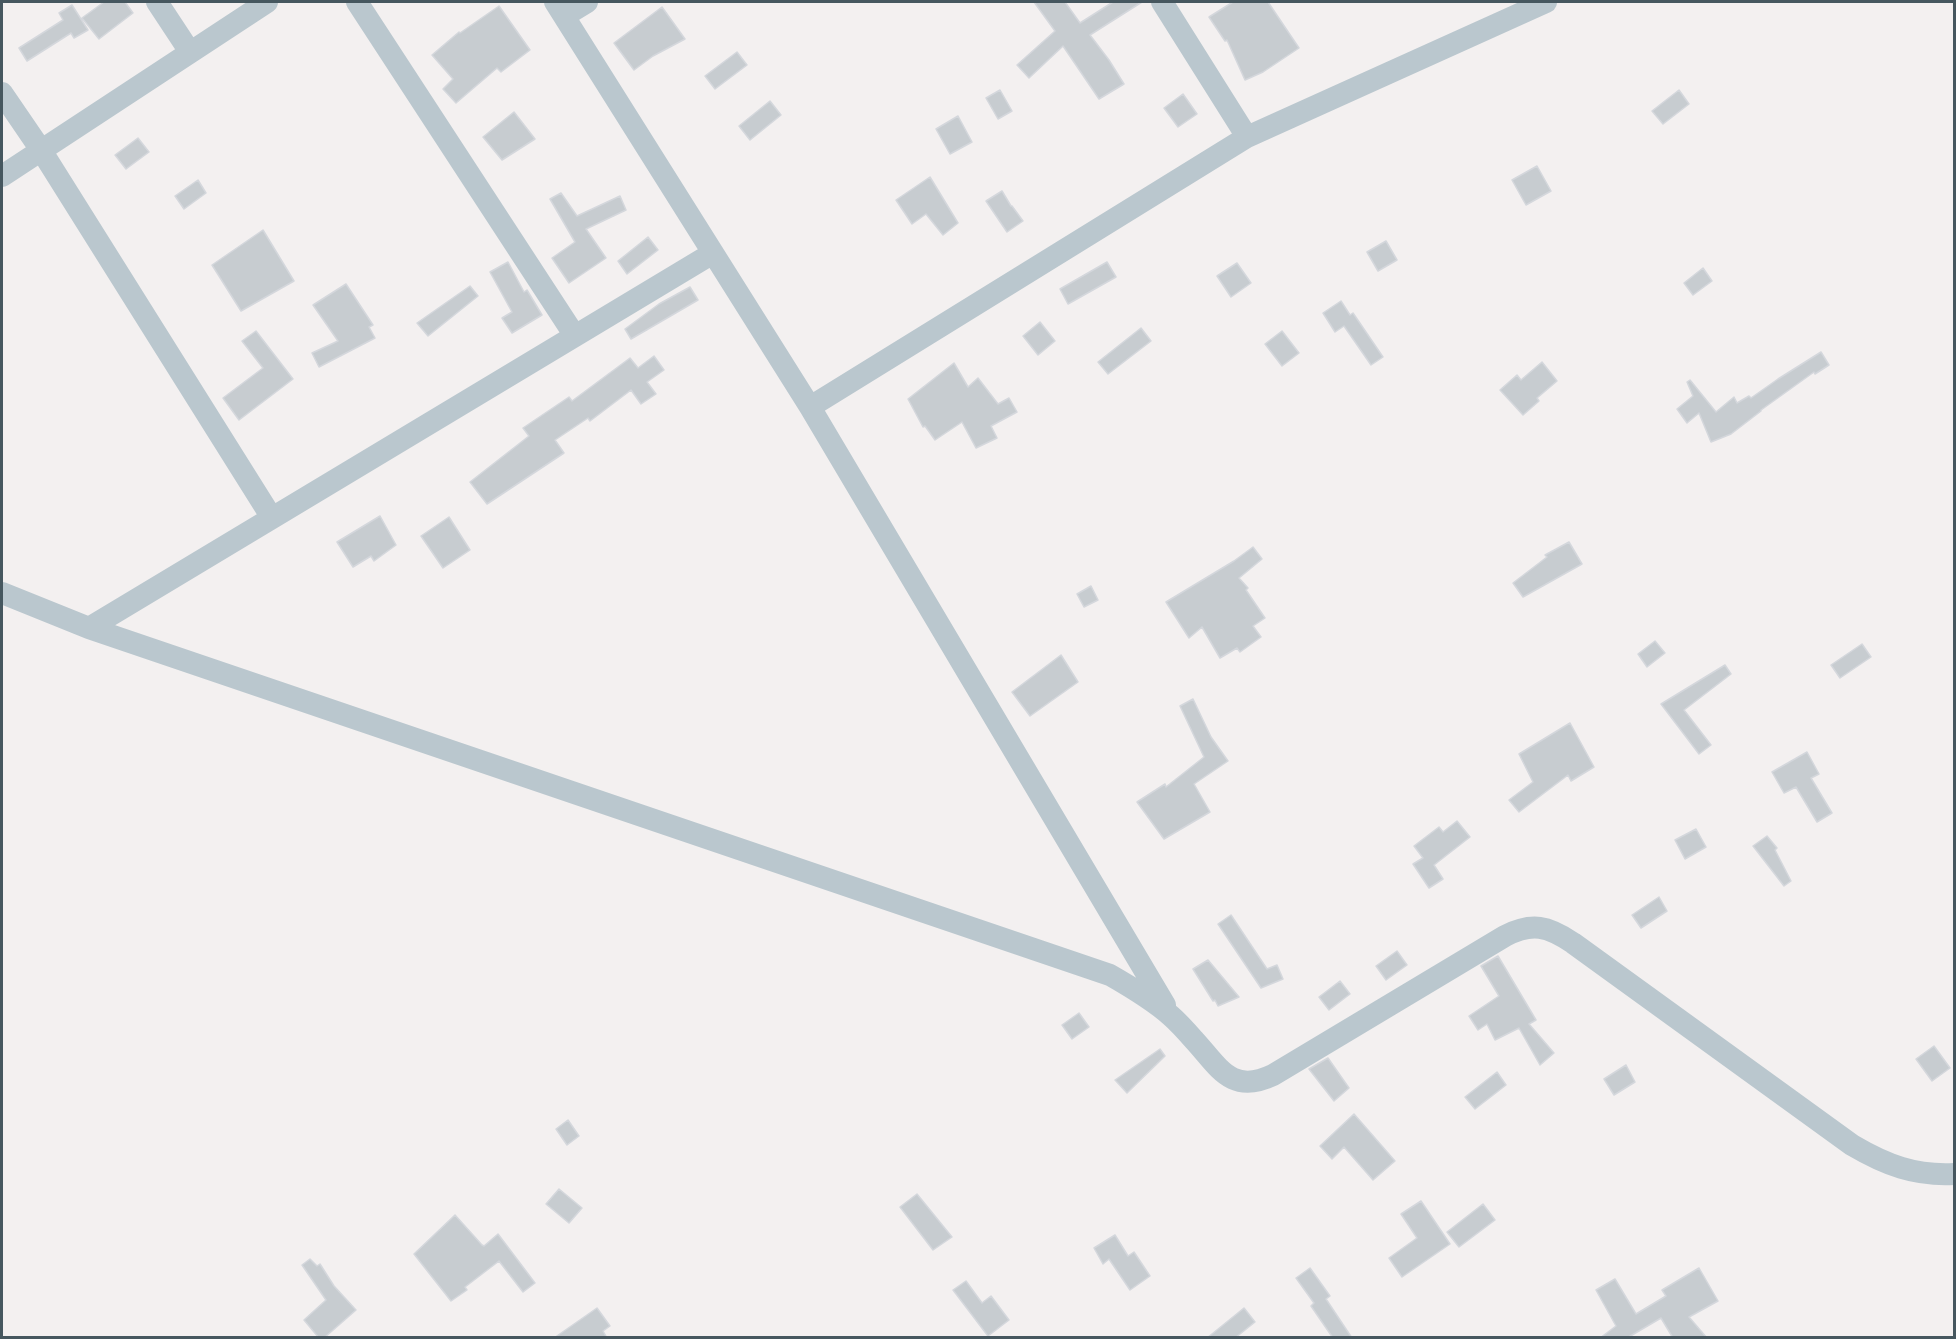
<!DOCTYPE html>
<html>
<head>
<meta charset="utf-8">
<style>
  body { margin:0 }
  #map { position:relative; width:1956px; height:1339px; overflow:hidden; background:#f3f0f0; font-family:Arial,sans-serif }
  canvas { display:block }
  .frame { position:absolute; inset:0; border:3px solid #46575f; pointer-events:none }
</style>
</head>
<body>
<div id="map">
<canvas width="1956" height="1339"></canvas>
<div class="frame"></div>
</div>
<script>
const ctx = document.querySelector('canvas').getContext('2d');
ctx.lineJoin = 'round';
function paint(path, color) {
  ctx.fillStyle = color;
  ctx.fill(path, 'evenodd');
}
function stroke(path, color, width, dash) {
  ctx.strokeStyle = color;
  ctx.lineWidth = width;
  ctx.lineCap = dash ? 'butt' : 'round';
  ctx.setLineDash(dash || []);
  ctx.stroke(path);
}
const building = new Path2D(`
  M104 2H125L133 13 99 39 82 18Z
  M1034 2H1065L1080 23 1113 2H1142L1090 35 1109 60 1124 84 1099 99 1063 46 1029 78 1017 65 1055 31Z
  M1233 2H1268L1299 48 1263 72 1245 80 1227 40 1225 41 1209 17Z
  M72 5 88 30 74 38 71 33 27 61 19 48 63 20 59 13Z
  M499 6 530 50 501 72 497 68 456 103 443 89 453 79 432 55 459 32 460 33Z
  M662 7 685 39 653 56 634 70 614 43Z
  M737 52 747 65 715 89 705 76Z
  M1000 90 1012 111 998 119 986 98Z
  M1679 90 1689 104 1663 124 1652 111Z
  M1183 94 1197 114 1178 127 1164 108Z
  M770 101 781 115 750 140 739 126Z
  M514 112 535 139 502 160 483 137Z
  M958 116 972 142 950 154 936 129Z
  M138 138 149 152 126 169 115 155Z
  M1537 166 1551 191 1526 205 1512 180Z
  M930 177 958 223 943 235 926 214 912 224 896 200Z
  M198 180 206 193 184 209 175 196Z
  M1002 191 1011 206H1012L1023 221 1007 232 986 201Z
  M561 193 577 216 620 196 626 210 586 229 606 258 569 283 552 258 575 242 550 199Z
  M263 230 294 281 241 311 212 265Z
  M648 237 658 250 627 274 618 261Z
  M1386 241 1397 260 1378 271 1367 252Z
  M508 262 524 292 527 290 542 315 512 333 502 318 512 312 490 272Z
  M1107 262 1116 277 1068 304 1060 289Z
  M1237 263 1251 283 1231 297 1217 276Z
  M1703 268 1712 281 1693 295 1684 283Z
  M346 284 373 325 369 327 375 338 319 367 312 353 338 341 313 305Z
  M470 286 478 296 428 336 417 323Z
  M690 287 698 300 631 339 625 329 659 304Z
  M1341 301 1350 315 1353 313 1383 357 1371 365 1344 326 1335 332 1323 313Z
  M1040 322 1055 341 1038 355 1023 336Z
  M1141 328 1151 341 1108 374 1098 362Z
  M256 331 293 379 239 420 223 398 263 368 242 341Z
  M1282 331 1299 353 1282 366 1265 344Z
  M1821 352 1829 365 1815 374 1814 372 1761 410V411L1731 434 1711 442 1699 413 1687 423 1677 409 1693 396 1687 382 1690 380 1716 412 1734 397 1737 403 1749 396 1751 398 1778 379Z
  M654 356 664 370 647 382 656 394 641 404 631 390 590 421 588 418 555 440 564 453 487 504 470 482 529 436 523 428 569 397 572 401 630 358 638 368Z
  M1542 362 1557 381 1537 398 1539 401 1523 415 1500 390 1517 375 1521 380Z
  M954 363 968 387 978 378 998 404 1009 398 1017 412 991 426 997 438 976 448 962 422 935 440 925 426 923 427 908 399Z
  M380 516 396 545 374 561 371 556 353 567 337 542Z
  M449 517 470 550 443 568 421 536Z
  M1569 542 1582 564 1523 597 1513 583 1547 557 1545 555Z
  M1253 547 1262 559 1239 578 1248 588 1246 590 1265 618 1253 626 1261 637 1240 652 1237 648 1220 658 1202 627 1189 638 1166 602 1234 561Z
  M1091 586 1098 600 1084 607 1077 594Z
  M1655 641 1665 653 1647 667 1638 654Z
  M1862 644 1871 657 1840 678 1831 665Z
  M1061 655 1078 682 1030 716 1012 692Z
  M1725 665 1731 674 1684 710 1711 745 1699 754 1661 704Z
  M1193 699 1211 737 1228 761 1194 784 1210 812 1164 839 1137 802 1165 784 1166 787 1204 757 1180 706Z
  M1570 723 1594 767 1571 781 1568 775 1519 812 1509 800 1533 782 1519 754Z
  M1807 752 1819 774 1811 778 1832 813 1817 822 1796 787 1784 793 1772 772Z
  M1457 821 1470 837 1434 865 1443 879 1429 888 1413 864 1423 858 1414 846 1439 827 1443 832Z
  M1696 829 1706 847 1685 859 1675 840Z
  M1767 836 1777 848 1775 850 1791 881 1784 886 1753 846Z
  M1659 897 1667 911 1641 928 1632 915Z
  M1231 915 1267 969 1277 965 1283 979 1261 988 1218 924Z
  M1397 951 1407 965 1386 980 1376 966Z
  M1498 956 1536 1020 1529 1024 1554 1053 1540 1065 1519 1028 1495 1040 1487 1024 1478 1030 1469 1016 1499 996 1481 966Z
  M1208 960 1239 997 1218 1006 1215 1000 1213 1001 1193 969Z
  M1340 981 1350 994 1329 1010 1319 997Z
  M1079 1013 1089 1027 1072 1039 1062 1025Z
  M1934 1046 1950 1068 1932 1081 1916 1059Z
  M1160 1049 1165 1056 1127 1093 1115 1080Z
  M1328 1058 1349 1088 1334 1101 1309 1069Z
  M1626 1065 1635 1082 1614 1095 1604 1079Z
  M1497 1072 1506 1085 1475 1109 1465 1097Z
  M1354 1114 1395 1161 1373 1180 1344 1147 1332 1159 1320 1146Z
  M568 1120 579 1136 567 1145 556 1129Z
  M559 1189 582 1208 569 1223 546 1204Z
  M917 1194 952 1237 933 1250 900 1207Z
  M1421 1201 1450 1244 1402 1277 1389 1258 1417 1238 1401 1214Z
  M1483 1204 1495 1220 1459 1247 1447 1232Z
  M455 1215 482 1245 484 1246 498 1234 535 1283 523 1292 499 1261 465 1287 467 1290 451 1301 414 1254Z
  M1115 1235 1128 1256 1134 1252 1150 1276 1130 1290 1109 1259 1103 1264 1094 1248Z
  M310 1259 317 1266 320 1264 334 1286 356 1310 324 1338H319L304 1320 326 1300 302 1265Z
  M1310 1268 1330 1296 1326 1299 1352 1338H1333L1311 1306 1314 1303 1296 1278Z
  M1699 1268 1718 1301 1689 1317 1707 1338H1673L1661 1318 1627 1338H1600L1616 1326 1596 1290 1615 1279 1636 1314 1666 1296 1662 1290Z
  M966 1281 982 1303 991 1296 1009 1320 988 1336 953 1290Z
  M597 1308 610 1326 603 1331 607 1338H554Z
  M1244 1308 1255 1322 1235 1338H1207Z`);
const street = new Path2D(`
  M157 2 190 52
  M357 2 575 336
  M555 2 810 407 1165 1005
  M1162 2 1247 137
  M564 16 587 2
  M2 93 41 150 272 518
  M2 176 267 2
  M810 407 1247 137 1546 2
  M2 593 89 628 1110 975C1131 987 1153 1000 1171 1016 1179 1023 1187 1032 1194 1040 1219 1067 1231 1095 1273 1075L1505 936C1532 922 1548 926 1573 943L1852 1145C1886 1165 1915 1176 1954 1174
  M89 628 713 253`);
paint(building, '#c7ccd0');
stroke(building, '#d4d7dc', 1.5);
stroke(street, '#bac7ce', 22);
</script>
</body>
</html>
